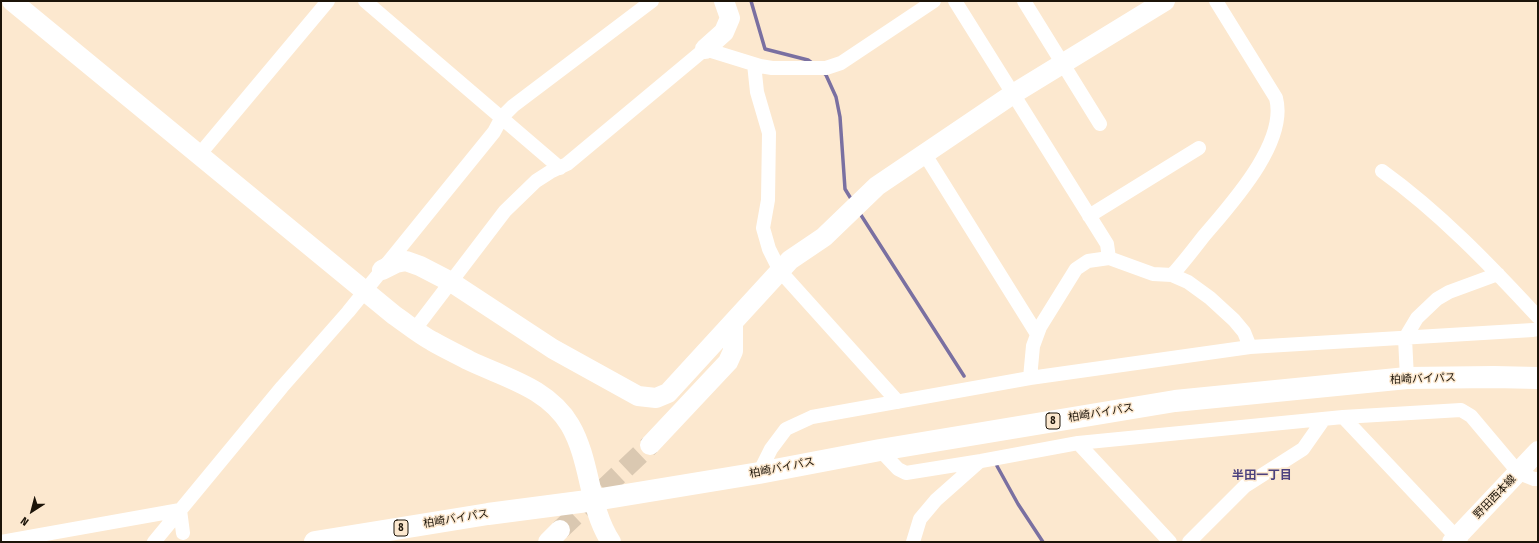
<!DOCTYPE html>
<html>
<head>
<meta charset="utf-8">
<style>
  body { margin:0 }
  #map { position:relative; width:1539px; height:543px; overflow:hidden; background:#fce8cf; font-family:"Fira Sans Condensed",sans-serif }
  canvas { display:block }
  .frame { position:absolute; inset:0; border:2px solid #1c1409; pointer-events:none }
  .north { position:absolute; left:12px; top:491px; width:40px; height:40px; -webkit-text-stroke:3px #fce8cf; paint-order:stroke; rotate:216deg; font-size:11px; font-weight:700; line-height:16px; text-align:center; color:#1c1409 }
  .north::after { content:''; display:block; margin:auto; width:14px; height:18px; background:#1c1409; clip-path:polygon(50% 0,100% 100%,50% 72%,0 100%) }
</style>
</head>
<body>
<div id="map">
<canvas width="1539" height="543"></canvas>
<div class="frame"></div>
<div class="north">N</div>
</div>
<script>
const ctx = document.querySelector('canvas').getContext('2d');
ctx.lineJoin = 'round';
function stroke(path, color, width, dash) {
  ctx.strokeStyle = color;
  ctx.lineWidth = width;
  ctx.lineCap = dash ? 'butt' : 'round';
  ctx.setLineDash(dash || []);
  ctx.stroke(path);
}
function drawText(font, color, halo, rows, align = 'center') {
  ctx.font = font + ' "Fira Sans Condensed","Noto Sans JP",sans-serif';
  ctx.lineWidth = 3;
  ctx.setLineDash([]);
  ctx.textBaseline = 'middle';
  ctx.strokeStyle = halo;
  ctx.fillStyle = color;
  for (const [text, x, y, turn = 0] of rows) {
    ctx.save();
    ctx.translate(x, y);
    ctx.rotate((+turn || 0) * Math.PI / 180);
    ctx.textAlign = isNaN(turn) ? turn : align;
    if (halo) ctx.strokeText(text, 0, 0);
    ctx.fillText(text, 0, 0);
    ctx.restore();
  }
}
const stream = new Path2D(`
  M751 1 765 49 808 60 812 63
  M823 72 826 75 836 97 840 117 845 189 853 202
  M859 212 964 376
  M997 466 1018 504 1043 542`);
const secondaryTunnel = new Path2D(`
  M560 530 650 445`);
const street = new Path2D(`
  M365 1 560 168
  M955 1 1107 244 1109 258
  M1024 1 1100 124
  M754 64 757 92 769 133 768 200 763 228 769 249 780 271 898 402
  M924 153 1037 334
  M199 155 328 1
  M1382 171C1439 212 1490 265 1538 317
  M1089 216 1199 148
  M1172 275C1183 263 1193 250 1203 237 1230 205 1288 143 1276 98L1216 1
  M415 329 505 211 536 181 550 172 567 164 705 49 760 66 772 68H826L841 63 934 1
  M1030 378 1033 346 1040 327 1076 269 1088 261 1109 258 1153 274 1172 275 1188 282 1210 298 1234 320 1244 332 1250 347
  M1407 378 1405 338 1417 318 1437 299 1449 292 1498 274
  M1343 417 1461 542
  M1078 443 1170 542
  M880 450 898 469 906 473 981 461 1078 443 1343 417 1461 410 1471 416 1519 473 1534 479H1538
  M759 473 771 449 786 429 812 417 1030 378 1250 347 1533 330 1538 329
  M1 542 180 510 183 533
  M154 542 282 387 348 312 494 132 502 117 513 106 652 1
  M913 542 920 519 936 500 980 461
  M1189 542 1245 486 1303 449 1324 419`);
const secondary = new Path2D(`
  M12 1 394 315C407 324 419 334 432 341 444 348 457 354 470 361 506 378 548 388 570 425 591 461 588 507 611 542
  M705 49 724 32 730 18 724 1
  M382 270 396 263 406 261 420 266 451 282 553 349 638 396 656 398 668 393 790 260 824 237 877 186 1013 94 1165 1
  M650 445 728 362 733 351V323
  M548 542 560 530
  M1452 542 1538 451`);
const highway = new Path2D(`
  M315 542 488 514 595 500 759 473 880 450 1175 401 1407 378 1494 377 1538 378`);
const shields = [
  [1053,421,14],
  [401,528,14]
];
const shieldNames = [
  ["8",1053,421],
  ["8",401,528]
];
const streetNames = [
  ["柏崎バイパス",1423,379,-2],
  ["柏崎バイパス",1101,413,-9],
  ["柏崎バイパス",782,468,-11],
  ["野田西本線",1495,497,-46],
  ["柏崎バイパス",456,519,-9]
];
const neighbourhoodNames = [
  ["半田一丁目",1262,476]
];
stroke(stream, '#7a70a1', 3.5);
stroke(secondaryTunnel, '#dac8b1', 20, [20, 10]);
stroke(street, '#fff', 14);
stroke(secondary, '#fff', 20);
stroke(highway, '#fff', 22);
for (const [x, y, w] of shields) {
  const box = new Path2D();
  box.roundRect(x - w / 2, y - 8, w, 16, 3);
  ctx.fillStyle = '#fce8cf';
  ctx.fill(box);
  stroke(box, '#1c1409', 1);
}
drawText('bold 10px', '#1c1409', null, shieldNames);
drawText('11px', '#1c1409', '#fce8cf', streetNames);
drawText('bold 12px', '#4c417e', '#fce8cf', neighbourhoodNames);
</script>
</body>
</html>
